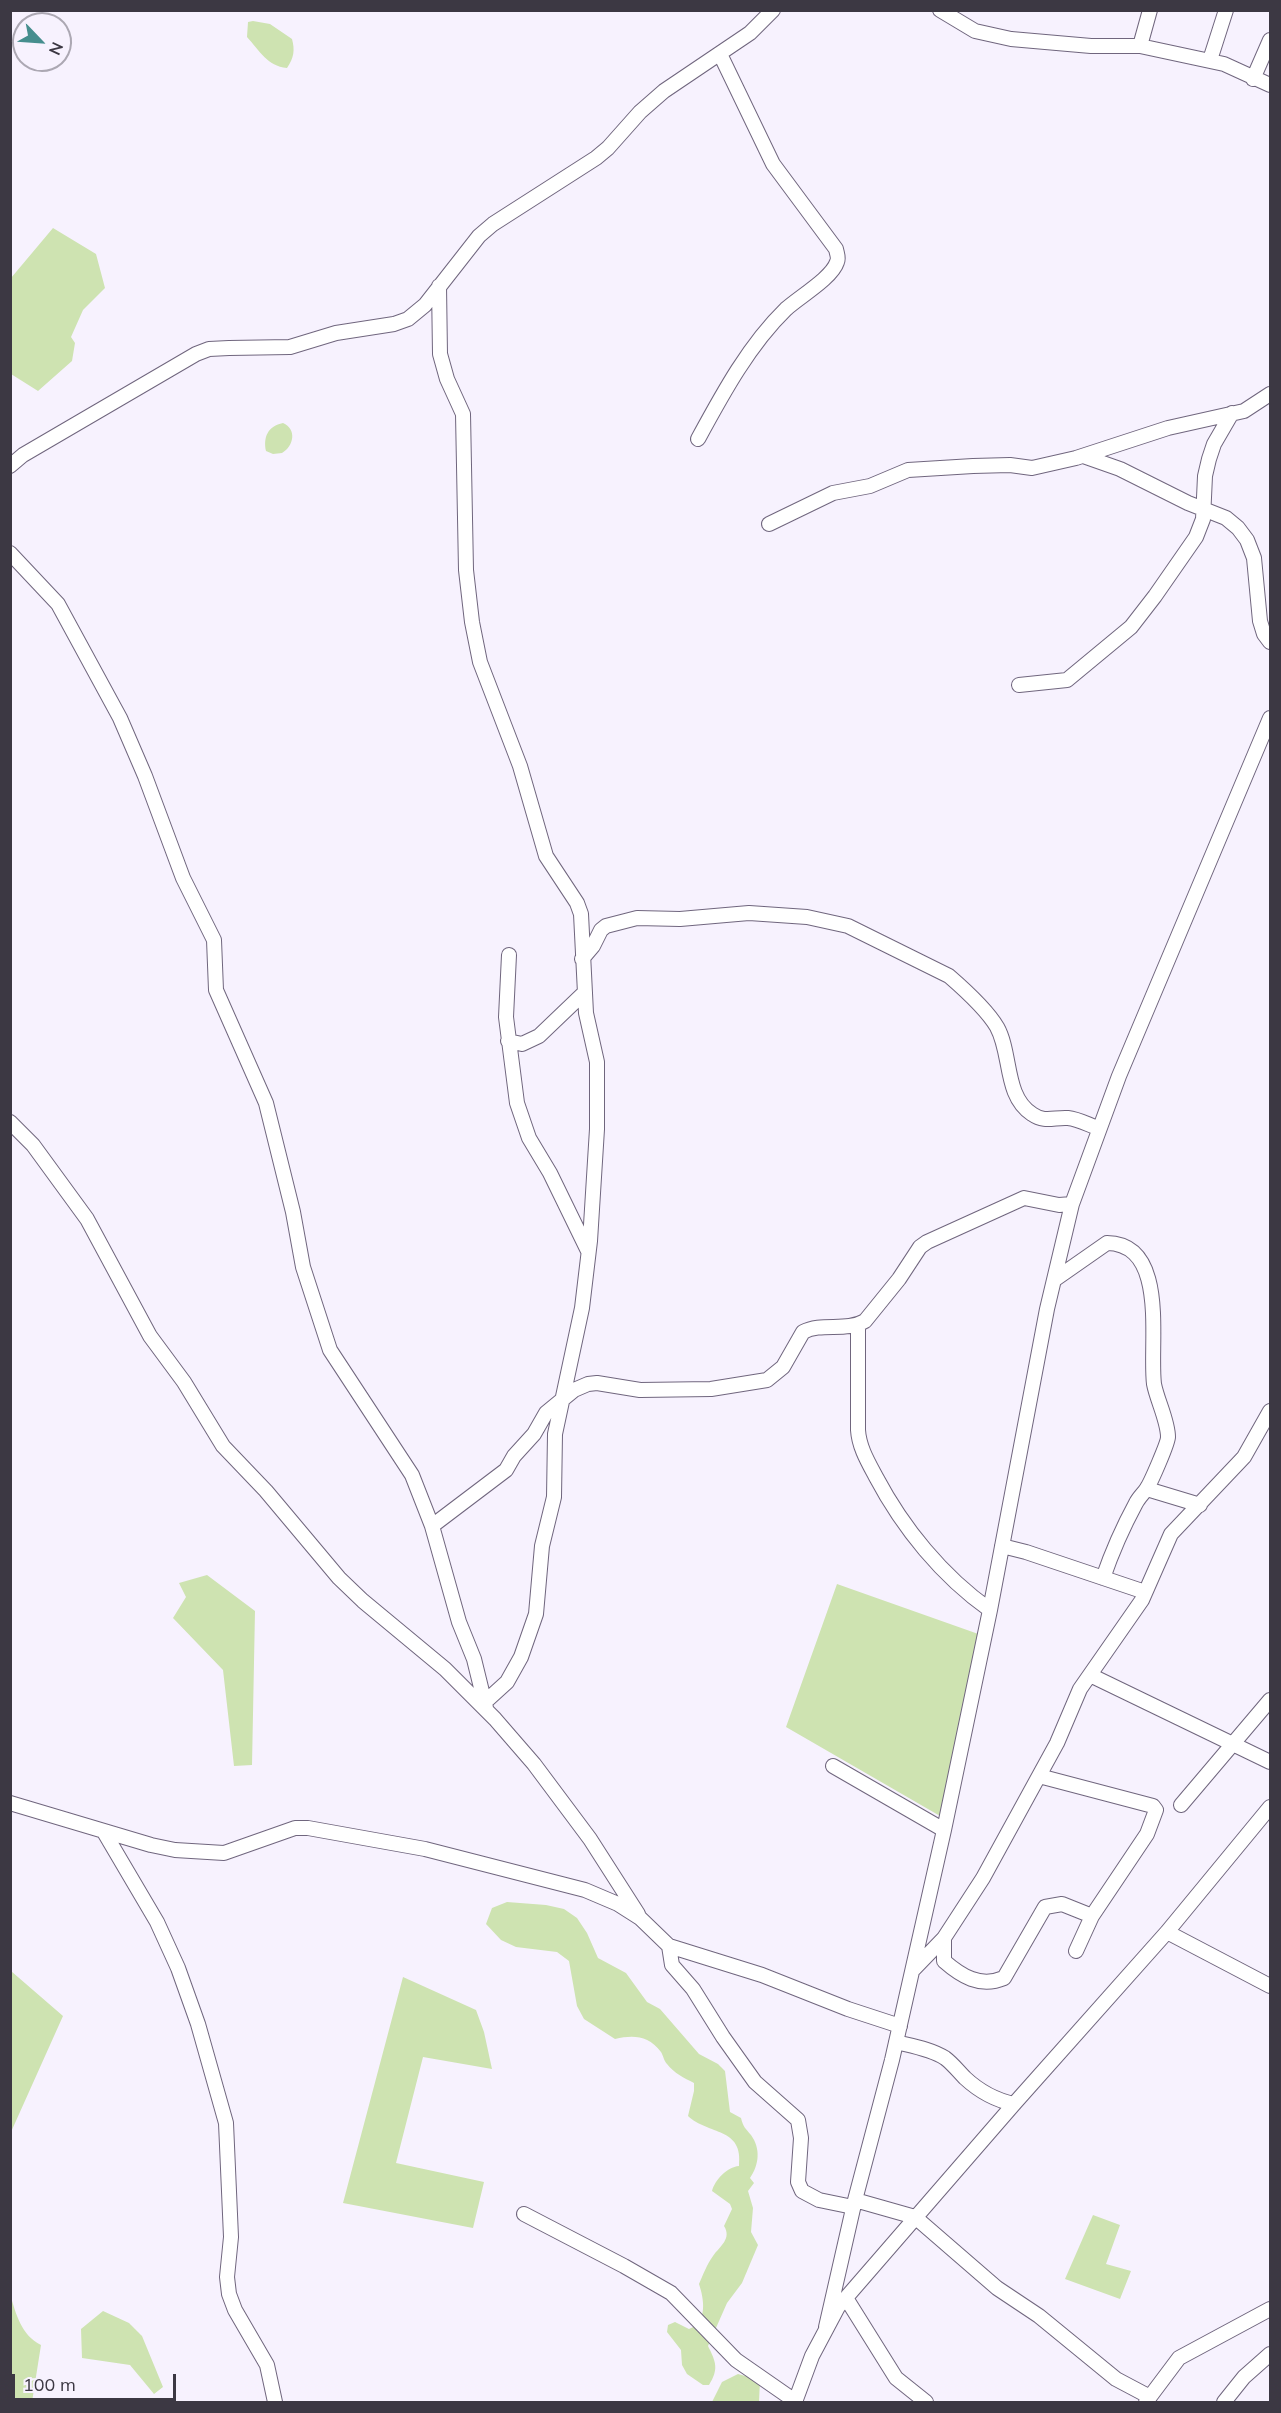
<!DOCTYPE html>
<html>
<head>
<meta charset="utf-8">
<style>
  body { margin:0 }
  #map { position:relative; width:1281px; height:2413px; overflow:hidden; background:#f7f2fe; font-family:Mulish,sans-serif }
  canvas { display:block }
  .frame { position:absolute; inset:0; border:12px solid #3c3843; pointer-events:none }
  .north { position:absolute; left:12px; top:12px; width:60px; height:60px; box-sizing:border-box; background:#f7f2fe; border:2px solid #aca8b3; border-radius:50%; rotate:115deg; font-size:16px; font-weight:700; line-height:24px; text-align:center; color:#3c3843 }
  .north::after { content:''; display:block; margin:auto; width:21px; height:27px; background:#468e8e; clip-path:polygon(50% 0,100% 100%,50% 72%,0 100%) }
  .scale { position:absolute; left:12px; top:2374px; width:164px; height:27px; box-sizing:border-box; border:3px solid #3c3843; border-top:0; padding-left:8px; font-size:18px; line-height:21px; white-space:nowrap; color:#3c3843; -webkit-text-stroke:4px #f7f2fe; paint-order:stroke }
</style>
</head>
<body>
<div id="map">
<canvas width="1281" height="2413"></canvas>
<div class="frame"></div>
<div class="north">N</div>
<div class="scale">100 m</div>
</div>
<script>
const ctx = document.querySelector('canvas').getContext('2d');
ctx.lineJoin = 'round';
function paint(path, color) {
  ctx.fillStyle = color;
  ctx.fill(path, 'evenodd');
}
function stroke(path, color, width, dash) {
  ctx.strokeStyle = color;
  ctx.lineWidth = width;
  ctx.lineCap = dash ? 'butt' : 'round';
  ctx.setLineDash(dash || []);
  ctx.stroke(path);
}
const green = new Path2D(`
  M253 21 270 24 292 39C295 50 294 58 287 68 267 66 260 51 247 37L248 22Z
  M53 228 96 254 105 288 83 310 71 337 75 343 72 361 38 391 11 374V278Z
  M283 423C297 429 294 446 282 453L273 454 266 451C263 437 268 426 283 423Z
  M207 1575 255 1611 252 1765 234 1766 223 1670 173 1618 186 1597 179 1583Z
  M837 1584 984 1636 947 1820 786 1727Z
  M507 1902 546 1905 564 1909 577 1918 587 1933 598 1958 626 1973 647 2002 660 2009 699 2054 718 2064 725 2071 730 2112 741 2118C743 2127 746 2129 751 2135 761 2149 759 2165 750 2178L754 2183 748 2191 753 2208 751 2232 758 2245 742 2283 727 2303 708 2346C716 2362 719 2369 709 2385H703L687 2374 682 2365 681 2350 667 2332 668 2325 675 2322 689 2329C708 2322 704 2299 699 2284 703 2275 707 2264 713 2256 720 2246 732 2239 724 2226L732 2209 730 2204 712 2191C715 2180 727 2167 739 2166 744 2127 708 2135 688 2116L694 2091V2083C684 2078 674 2073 667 2064 664 2061 663 2055 661 2052 648 2035 633 2035 615 2039L584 2019 577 2006 569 1961 557 1952 516 1947 501 1940 486 1924 492 1908Z
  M11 1971 63 2016 11 2132Z
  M403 1977 476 2010 484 2032 492 2069 423 2057 396 2163 484 2182 473 2228 343 2203Z
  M1093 2215 1120 2225 1106 2264 1131 2271 1120 2299 1065 2279Z
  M10 2294C16 2314 21 2335 41 2345L32 2402H11Z
  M103 2311 129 2323 142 2336 163 2387 154 2394 130 2365 82 2358 81 2329Z
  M738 2374 760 2380 759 2402H712L722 2382Z`);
const minor = new Path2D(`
  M940 10 975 31 1011 39 1091 46H1140L1150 10
  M1140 46 1224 64 1270 85
  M1210 60 1226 10
  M1253 79 1270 40
  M439 286 440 354 447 379 463 414 466 570 472 622 480 662 520 766 546 856 577 903 581 914 586 1013 597 1062V1129L590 1241 582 1308 555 1434 554 1497 542 1546 536 1614 521 1657 507 1682 485 1702
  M698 439C723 393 749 345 786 309 799 297 832 278 837 262 839 258 837 254 836 249L773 164 720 54
  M1083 456 1120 469 1188 503 1226 518 1238 528 1247 540 1254 558 1260 621 1264 634 1270 642
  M10 466 23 455 196 354 209 349 229 348 290 347 336 333 394 324 408 319 425 305 479 236 493 224 596 158 608 148 640 112 664 91 750 33 773 10
  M769 524 833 493 870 486 908 470 973 466 1010 465 1032 468 1076 458 1168 428 1244 411 1270 394
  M10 553 58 604 120 718 145 776 183 878 214 940 216 990 266 1103 293 1212 303 1267 330 1350 412 1475 432 1526 459 1622 474 1659 486 1708
  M1019 685 1067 680 1131 627 1155 596 1196 537 1203 519 1205 476 1209 459 1214 444 1232 413
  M509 955 506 1017 517 1103 529 1138 550 1173 588 1251
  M582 959 593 946 601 930 606 926 637 918 680 919 749 913 807 917 848 926 949 976C964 989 987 1010 997 1027 1012 1054 1004 1096 1032 1114 1045 1123 1054 1117 1068 1118 1078 1119 1089 1125 1098 1128
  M508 1041 522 1044 539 1036 585 992
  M10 1122 33 1145 87 1219 150 1336 184 1382 223 1446 266 1491 339 1578 363 1601 445 1669 495 1719 534 1764 590 1839 638 1914
  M1054 1280 1107 1243C1169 1244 1149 1343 1154 1384 1157 1400 1168 1421 1168 1437 1168 1443 1151 1482 1147 1488 1144 1493 1139 1497 1136 1503 1123 1527 1112 1552 1103 1578
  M858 1325V1430C859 1447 868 1462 876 1477 903 1528 942 1576 990 1610
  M1147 1489 1200 1505
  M432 1526 506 1470 514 1456 534 1434 546 1413 574 1390 588 1384 597 1383 640 1390 711 1389 767 1380 783 1367 803 1332C822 1322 846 1332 865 1321L899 1279 920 1247 927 1242 1024 1198 1059 1205 1072 1204
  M1002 1546 1026 1552 1145 1592
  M1090 1675 1270 1762
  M833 1766 944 1830
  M1039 1776 1153 1806 1156 1810 1147 1834 1092 1916 1076 1951
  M10 1803 151 1845 175 1850 224 1853 295 1828H308L425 1849 585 1890 618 1904 640 1918 669 1946 672 1965 693 1989 723 2037 755 2082 798 2120 801 2138 798 2182 802 2191 819 2200 853 2207
  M1181 1805 1270 1700
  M104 1832 157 1922 178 1968 198 2024 226 2123 231 2237 227 2277 229 2294 235 2310 267 2365 275 2402
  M1167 1932 1270 1986
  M944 1938V1961C961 1976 980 1988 1004 1978L1045 1907 1062 1904 1092 1916
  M669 1946 762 1975 848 2009 900 2026
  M914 1969 944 1938 983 1878 1057 1743 1080 1689 1142 1600 1171 1534 1244 1457 1270 1411
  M896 2042C912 2046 931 2049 945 2058 953 2064 958 2071 965 2078 979 2091 995 2100 1014 2104
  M855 2200 915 2217 997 2288 1039 2316 1116 2379 1150 2397
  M524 2214 624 2266 671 2293 736 2360 795 2401
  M846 2298 896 2378 926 2402
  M826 2327 855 2200 892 2060 944 1830 990 1610 1047 1309 1072 1204 1119 1076 1270 718
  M795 2402 812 2356 838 2307 1014 2104 1167 1932 1270 1807
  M1146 2402 1179 2358 1270 2309
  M1224 2402 1244 2377 1270 2354`);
paint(green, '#cee3b1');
stroke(minor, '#70667e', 16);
stroke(minor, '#fff', 14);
</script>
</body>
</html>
